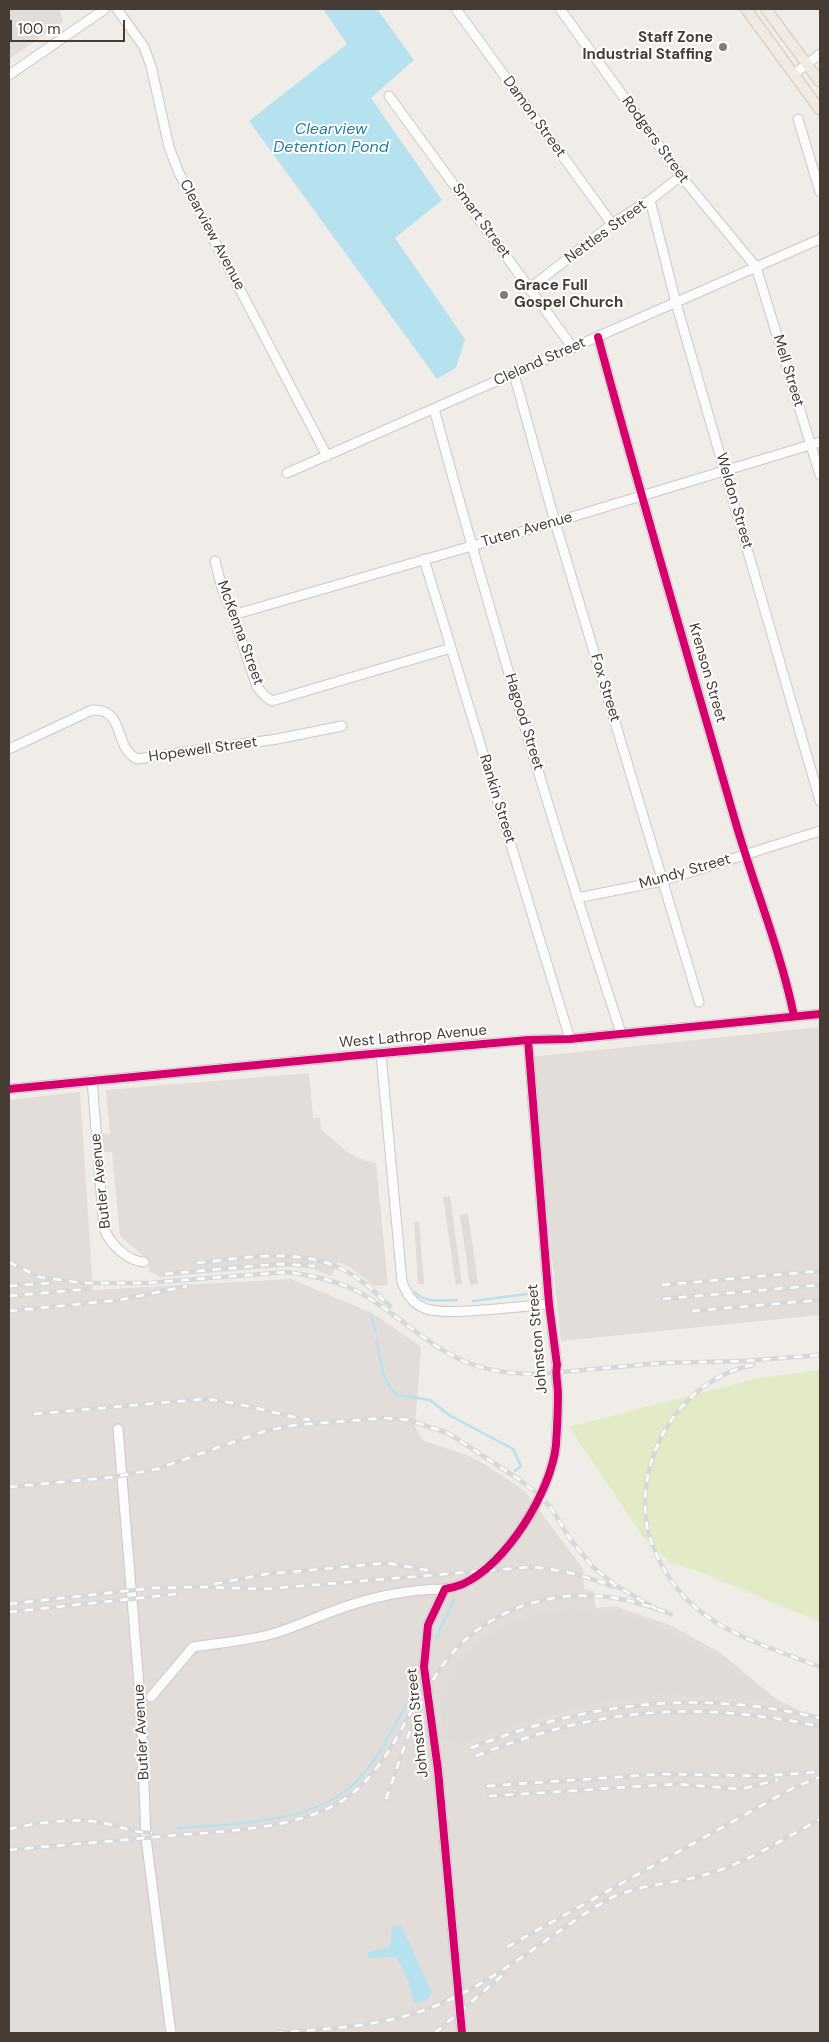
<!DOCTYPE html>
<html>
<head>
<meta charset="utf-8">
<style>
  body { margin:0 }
  #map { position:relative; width:829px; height:2042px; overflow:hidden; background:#f0ece8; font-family:"DM Sans",sans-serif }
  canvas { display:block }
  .frame { position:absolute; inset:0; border:10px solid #463c34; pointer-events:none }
  .scale { position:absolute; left:10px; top:20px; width:115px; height:22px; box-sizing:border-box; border:2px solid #463c34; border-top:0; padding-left:6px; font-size:15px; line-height:18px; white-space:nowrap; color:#463c34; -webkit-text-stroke:4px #fff; paint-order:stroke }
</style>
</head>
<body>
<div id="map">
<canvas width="829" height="2042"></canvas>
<div class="frame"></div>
<div class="scale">100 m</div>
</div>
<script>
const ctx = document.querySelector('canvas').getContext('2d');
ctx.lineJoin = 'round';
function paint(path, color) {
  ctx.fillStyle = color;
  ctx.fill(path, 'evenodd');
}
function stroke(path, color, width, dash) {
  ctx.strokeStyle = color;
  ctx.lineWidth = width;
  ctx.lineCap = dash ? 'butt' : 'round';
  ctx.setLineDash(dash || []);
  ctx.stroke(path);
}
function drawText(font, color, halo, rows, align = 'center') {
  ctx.font = font + ' "DM Sans",sans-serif';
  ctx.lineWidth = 4;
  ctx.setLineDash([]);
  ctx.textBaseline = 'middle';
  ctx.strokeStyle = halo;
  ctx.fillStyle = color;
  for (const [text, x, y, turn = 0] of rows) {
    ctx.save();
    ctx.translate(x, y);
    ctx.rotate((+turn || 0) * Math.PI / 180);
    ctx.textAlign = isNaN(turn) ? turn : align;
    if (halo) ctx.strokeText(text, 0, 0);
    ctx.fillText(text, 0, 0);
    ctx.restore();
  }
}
const industrial = new Path2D(`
  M9 9H59L63 22 9 59Z
  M820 1027V1315L561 1341 530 1057Z
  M309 1073 313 1118H320L321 1129 347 1152 360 1159 376 1163 388 1285 374 1286 351 1268 338 1262 331 1276 313 1269 294 1266 160 1277 150 1272 148 1260 120 1236 112 1152H104L102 1134H110L106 1090Z
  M80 1092 93 1290 291 1279 374 1314 421 1347 415 1427 424 1441 467 1455 486 1465 525 1491 583 1569 584 1589 593 1591 596 1608 614 1606 670 1625 721 1653 775 1698 820 1721V2033H9V1100Z`);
const green = new Path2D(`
  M820 1370V1622L695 1570 672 1564 643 1537 569 1427 759 1378Z`);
const parking = new Path2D(`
  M450 1196 462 1284 456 1285 443 1197Z
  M468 1214 478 1284 470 1285 460 1215Z
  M414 1222H419L424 1284H418Z
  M570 1609 617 1611 659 1626 706 1650 748 1680 769 1701 666 1694 588 1705 497 1731 460 1745 445 1740 439 1698 455 1668 478 1643 505 1625 548 1612Z`);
const water = new Path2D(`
  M323 9H377L414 60 371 98 442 200 395 238 465 339 456 368 437 379 249 121 347 44Z
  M397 1925 402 1927 431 1991C430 2000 423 2002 414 2003L408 1980 397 1958 393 1957 368 1958V1952L390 1947 392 1926Z`);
const stream = new Path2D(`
  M415 1292C425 1304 443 1300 457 1300
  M473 1301 527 1294
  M371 1317 376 1332
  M376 1341 384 1376 391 1389 397 1395 430 1400 449 1415 513 1449 521 1466 515 1471
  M436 1638 454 1600
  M178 1828C232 1825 317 1822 356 1782 378 1760 392 1731 406 1705`);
const minor = new Path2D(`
  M117 9 144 47 151 66 169 147 179 173 327 456
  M456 9 612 224
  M560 9 681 176 756 267 820 475
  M794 74 820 54
  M9 75 105 9
  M389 96 573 348
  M798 119 820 192
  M650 200 676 303 820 801
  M530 288 612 224 650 200 681 176
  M598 337C641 497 688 657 734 817 753 884 780 948 794 1016
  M514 374 555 522 699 1002
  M434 409C491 618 553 827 621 1033
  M287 473 820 239
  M424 559 570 1039
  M215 561 222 588 233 615 257 687 266 697 272 701 451 648
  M233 615 555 522 820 442
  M9 749 92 710C127 709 112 746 137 759L277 739 342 726
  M577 898 662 881 820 831
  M381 1054 402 1282C407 1294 412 1303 424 1308 443 1317 523 1306 549 1304
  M92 1080 104 1228C109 1243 127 1261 144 1262
  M9 1089 360 1055 528 1040 570 1039 820 1014
  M118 1429 141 1709 146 1838 171 2033
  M151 1697 193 1647C219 1643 246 1641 272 1634 293 1628 312 1619 333 1611 368 1598 407 1589 445 1589
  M462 2033 438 1770 424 1667 428 1625 445 1589C451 1588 458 1586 463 1584 507 1563 551 1492 556 1445 557 1428 558 1411 558 1395 558 1384 555 1375 557 1365L549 1304 528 1040`);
const major = new Path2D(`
  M746 9 820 110
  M766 9 820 82`);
const rail = new Path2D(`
  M9 1262 39 1277 83 1283H147L287 1272C314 1276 340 1281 364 1295 401 1317 431 1349 471 1364 493 1372 516 1374 539 1374L661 1363 745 1361 820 1355
  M197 1263C253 1257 313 1244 361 1281 372 1288 381 1298 390 1306
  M165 1274 279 1264 315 1266
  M662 1285 820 1271
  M9 1286 50 1283
  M9 1296 88 1289
  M663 1299 820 1285
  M9 1311 120 1300 187 1286
  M692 1311 820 1300
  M753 1365C681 1379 635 1456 647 1526 652 1550 665 1575 681 1593 715 1633 773 1648 820 1667
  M34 1414 205 1399C240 1402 274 1414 310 1420
  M9 1487 114 1477 157 1469 265 1431 295 1425 385 1418 408 1420 448 1433 520 1480 540 1496 552 1509 570 1539 593 1567 615 1585 656 1609
  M214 1584 267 1574 387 1563 432 1571
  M9 1604 153 1588 197 1587 265 1589 531 1567C559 1569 587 1576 613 1587
  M9 1612 177 1594
  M471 1748C587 1702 698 1689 820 1718
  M476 1756C571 1718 661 1702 764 1717 783 1719 802 1722 820 1727
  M487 1786 662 1774 758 1776 820 1772
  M489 1796 677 1784 741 1789 778 1780
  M386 1799C400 1761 412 1718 432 1682 469 1615 546 1585 620 1599 638 1602 654 1608 671 1614
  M9 1829C32 1823 75 1818 98 1822 117 1825 133 1833 152 1833
  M9 1850C62 1845 114 1841 167 1836 222 1831 304 1830 349 1796 380 1772 397 1738 415 1704
  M507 1947 793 1788 820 1777
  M275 2033C341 2028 399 2026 459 1995 492 1979 528 1953 558 1932 576 1920 593 1907 613 1897 642 1884 674 1884 704 1875 742 1865 786 1838 820 1819
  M435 2033 505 1973`);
const cycleway = new Path2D(`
  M598 337C641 497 688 657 734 817 753 884 780 948 794 1016
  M9 1089 360 1055 528 1040 570 1039 820 1014
  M462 2033 438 1770 424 1667 428 1625 445 1589C451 1588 458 1586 463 1584 507 1563 551 1492 556 1445 557 1428 558 1411 558 1395 558 1384 555 1375 557 1365L549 1304 528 1040`);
const markers = [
  [723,47,5,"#827a73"],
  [504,295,5,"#827a73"]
];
const poiNames = [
  ["Staff Zone",713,38],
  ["Industrial Staffing",713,55],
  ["Grace Full",514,286,"left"],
  ["Gospel Church",514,303,"left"]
];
const streetNames = [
  ["Damon Street",534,117,54],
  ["Rodgers Street",655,140,54],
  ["Smart Street",481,221,54],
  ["Nettles Street",606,232,-36],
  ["Clearview Avenue",212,235,62],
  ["Cleland Street",540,362,-24],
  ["Mell Street",788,371,73],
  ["Weldon Street",734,501,74],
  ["Tuten Avenue",527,530,-16],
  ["McKenna Street",240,633,70],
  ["Krenson Street",707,673,74],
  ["Fox Street",605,688,73],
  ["Hagood Street",524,722,73],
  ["Hopewell Street",203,750,-8],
  ["Rankin Street",497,799,73],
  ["Mundy Street",685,872,-16],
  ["West Lathrop Avenue",413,1037,-5],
  ["Butler Avenue",101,1181,-96],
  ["Johnston Street",538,1339,-95],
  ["Johnston Street",418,1723,-96],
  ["Butler Avenue",142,1732,-93]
];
const waterNames = [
  ["Clearview",331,130],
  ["Detention Pond",331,148]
];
paint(industrial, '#e3ddd9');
paint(green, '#e3ebc6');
paint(parking, '#dfdbd8');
paint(water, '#b6e2f0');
stroke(stream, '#b6e2f0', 2.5);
stroke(minor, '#ccc8c4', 11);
stroke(major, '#d3c5b4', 12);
stroke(minor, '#fdfcfc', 9);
stroke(major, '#f1eae2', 10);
stroke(rail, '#d9d8d8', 4.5);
stroke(rail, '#fff', 2.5, [8]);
stroke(cycleway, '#d6006c', 8);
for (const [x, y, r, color] of markers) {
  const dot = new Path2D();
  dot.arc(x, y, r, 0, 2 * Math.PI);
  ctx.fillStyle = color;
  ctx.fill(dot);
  stroke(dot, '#fff', 2);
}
drawText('bold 15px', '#463c34', '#fff', poiNames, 'right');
drawText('15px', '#463c34', '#fff', streetNames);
drawText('italic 16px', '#247f9f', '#fff', waterNames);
</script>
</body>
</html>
